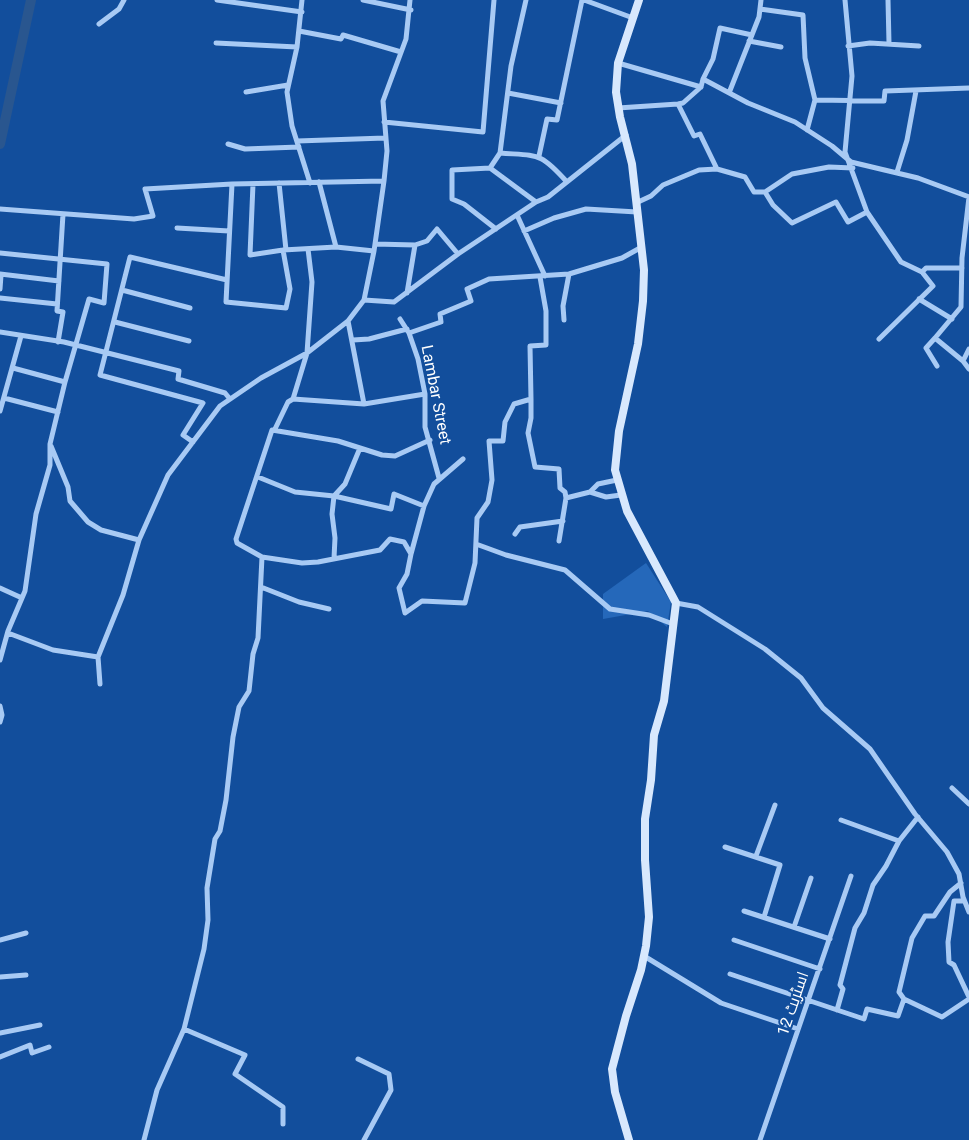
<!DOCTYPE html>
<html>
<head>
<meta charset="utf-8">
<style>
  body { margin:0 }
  canvas { display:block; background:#124e9c }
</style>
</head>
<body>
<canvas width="969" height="1140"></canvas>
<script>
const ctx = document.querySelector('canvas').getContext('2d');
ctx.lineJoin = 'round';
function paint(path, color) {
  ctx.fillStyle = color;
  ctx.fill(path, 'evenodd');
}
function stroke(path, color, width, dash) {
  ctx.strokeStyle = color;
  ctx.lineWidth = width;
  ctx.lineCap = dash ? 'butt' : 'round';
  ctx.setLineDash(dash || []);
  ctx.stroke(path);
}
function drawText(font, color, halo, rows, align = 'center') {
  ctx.font = font + ' Roboto,Cairo,sans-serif';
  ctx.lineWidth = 4;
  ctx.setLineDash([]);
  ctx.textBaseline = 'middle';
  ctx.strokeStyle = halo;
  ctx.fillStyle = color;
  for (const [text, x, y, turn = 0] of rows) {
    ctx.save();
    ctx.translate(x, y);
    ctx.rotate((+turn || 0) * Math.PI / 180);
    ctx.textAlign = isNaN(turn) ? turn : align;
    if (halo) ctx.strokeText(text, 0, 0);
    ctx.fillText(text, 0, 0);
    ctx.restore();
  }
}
const green = new Path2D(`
  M646 563 671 602 667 627 648 611 603 619V594Z`);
const river = new Path2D(`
  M0 144 31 0`);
const street = new Path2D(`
  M217 0 302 12
  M302 0 297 47 287 92 292 126 310 183
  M363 0 411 10
  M584 0 633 18
  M888 0 889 43
  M760 9 803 15 805 58 815 100 807 130
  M99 24 119 9 124 0
  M299 31 341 39 343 35 401 52
  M749 41 781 47
  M216 43 297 47
  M848 46 870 43 919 46
  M618 63 701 87 703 79 748 103 795 122 832 146 851 162 918 178 969 197
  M703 79 713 59 720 28 752 35
  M246 92 288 85
  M508 93 561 103
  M729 93 759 17 761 0
  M815 100 884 101 885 91 969 88
  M678 104 694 136 700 134 717 169
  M618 108 678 104 683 103 701 87
  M384 122 483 132 494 0
  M297 141 385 138
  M228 144 245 149 299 147
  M500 153C539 156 540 152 567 182
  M539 156 547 119 557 120 582 0
  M490 168 536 202
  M897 172 907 140 916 91
  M319 182 336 247
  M279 183 286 250
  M232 184 226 302 286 308 290 289 283 250 336 247 374 251
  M253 184 250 255 283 250
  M765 192 792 174 829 167 853 168
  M636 203 651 196 663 185 699 170 717 169 745 177 754 192H765L773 205 792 223 836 202 848 222 867 212 845 152 852 76 845 0
  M0 209 134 219 153 216 145 189 232 184 384 181
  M867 212 901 262 922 272 933 286 879 339
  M517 215 545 276
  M177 228 229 231
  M496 229 464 204 452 199V170L490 168 500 153 511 66 526 0
  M524 231 554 218 586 209 637 212
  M375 244 415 245
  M0 253 107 264 104 303 89 299 65 382 13 368
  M922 272 926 268H962
  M0 274 59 281
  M0 289 1 275
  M122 290 190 308
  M407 293 415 245 427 241 437 229 458 254
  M0 298 57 304
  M919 299 952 319
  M364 300 394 302 458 254 536 202 548 197 626 135
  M400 319 409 333 418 359 425 394V427L439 478
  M564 320 563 306 569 274
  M348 321 364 404
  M115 322 189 341
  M0 332 64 342 179 371 178 379 225 393 230 399
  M409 333 441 322 440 314 471 301 467 289 489 279 569 274 622 258 640 248
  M935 338 926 348 937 366
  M353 340 369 339 407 329
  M58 342 63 312 57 311 63 214
  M969 349 963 361 969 369
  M963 361 935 338 961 307 962 258 969 197
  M4 398 58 412
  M293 399 364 404 425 394
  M531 399V418L528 433 535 467 559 469 560 488 565 492 566 498
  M0 411 21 336
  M275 429 288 402 293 399 307 353 312 282 308 249
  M193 442 183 435 203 403 100 375 130 257 227 280
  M51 446 68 487 70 501 88 522 101 530 139 540
  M258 477 295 492 334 496 391 509 394 494 424 506
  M590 492 606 497 621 495
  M515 534 520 527 563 521
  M559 541 566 498 590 492 598 484 617 480
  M476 544 506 555 565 570 610 609 649 615 673 624
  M411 554 407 574 399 588 405 613 422 601 465 603 475 563 477 518 488 502 492 480 489 441H503L505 422 514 404 531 399 530 346 546 345V311L540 277
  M262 557 302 563 318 562 380 550 390 539 404 542 411 554 424 506 434 484 463 459
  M334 558 335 538 332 514 334 496 345 484 360 448
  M261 587 299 602 329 609
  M0 588 22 598
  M676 603 698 607 765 649 801 678 823 708 870 749 915 814 947 852 959 874 963 897 969 912
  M8 633 53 650 98 657
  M0 660 8 631 25 591 36 514 50 465V444L65 382
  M100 684 98 657 123 595 139 540 168 475 220 406 261 378 307 353 348 321 364 300 374 251 384 181 387 151 383 101 406 39 410 0
  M0 706 2 715 0 722
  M952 788 969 804
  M841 820 899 841
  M725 847 780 865 764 917
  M756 856 775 805
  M964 901H954L948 942 949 962 954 965 969 997
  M744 911 830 939
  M794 927 811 878
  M0 940 26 933
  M734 940 820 969
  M644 956 721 1003 798 1029
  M730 974 864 1019 867 1009 898 1016 904 999 942 1017 969 999
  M0 977 26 975
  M904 999 899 992 912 938 925 916H934L950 892 961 883
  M837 1010 843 989 840 985 855 928 864 913 873 885 886 866 899 841 918 817
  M184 1029 245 1055 235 1074 283 1107V1124
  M0 1033 40 1025
  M0 1057 30 1045 32 1053 49 1047
  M358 1059 389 1074 391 1090 364 1140
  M144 1140 157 1090 184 1029 204 949 208 920 207 888 215 839 220 831 226 800 233 737 239 707 249 691 253 654 258 638 262 557 237 543 236 539 272 430 338 441 382 455 395 456 430 440
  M760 1140 851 876`);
const secondary = new Path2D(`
  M629 1140 615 1092 612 1069 626 1016 641 970 646 946 649 917 645 860V819L651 780 654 735 664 701 676 603 627 511 615 470 619 431 638 344 643 301 644 270 632 164 620 117 616 92 618 63 639 0`);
const streetNames = [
  ["Lambar Street",435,395,79],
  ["اسٹریٹ 12",794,1004,-71]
];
paint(green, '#2568ba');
stroke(river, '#29568f', 10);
stroke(street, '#a8caf4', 5);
stroke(secondary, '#d8e8fd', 8);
drawText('16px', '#fff', '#124e9c', streetNames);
</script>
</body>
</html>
